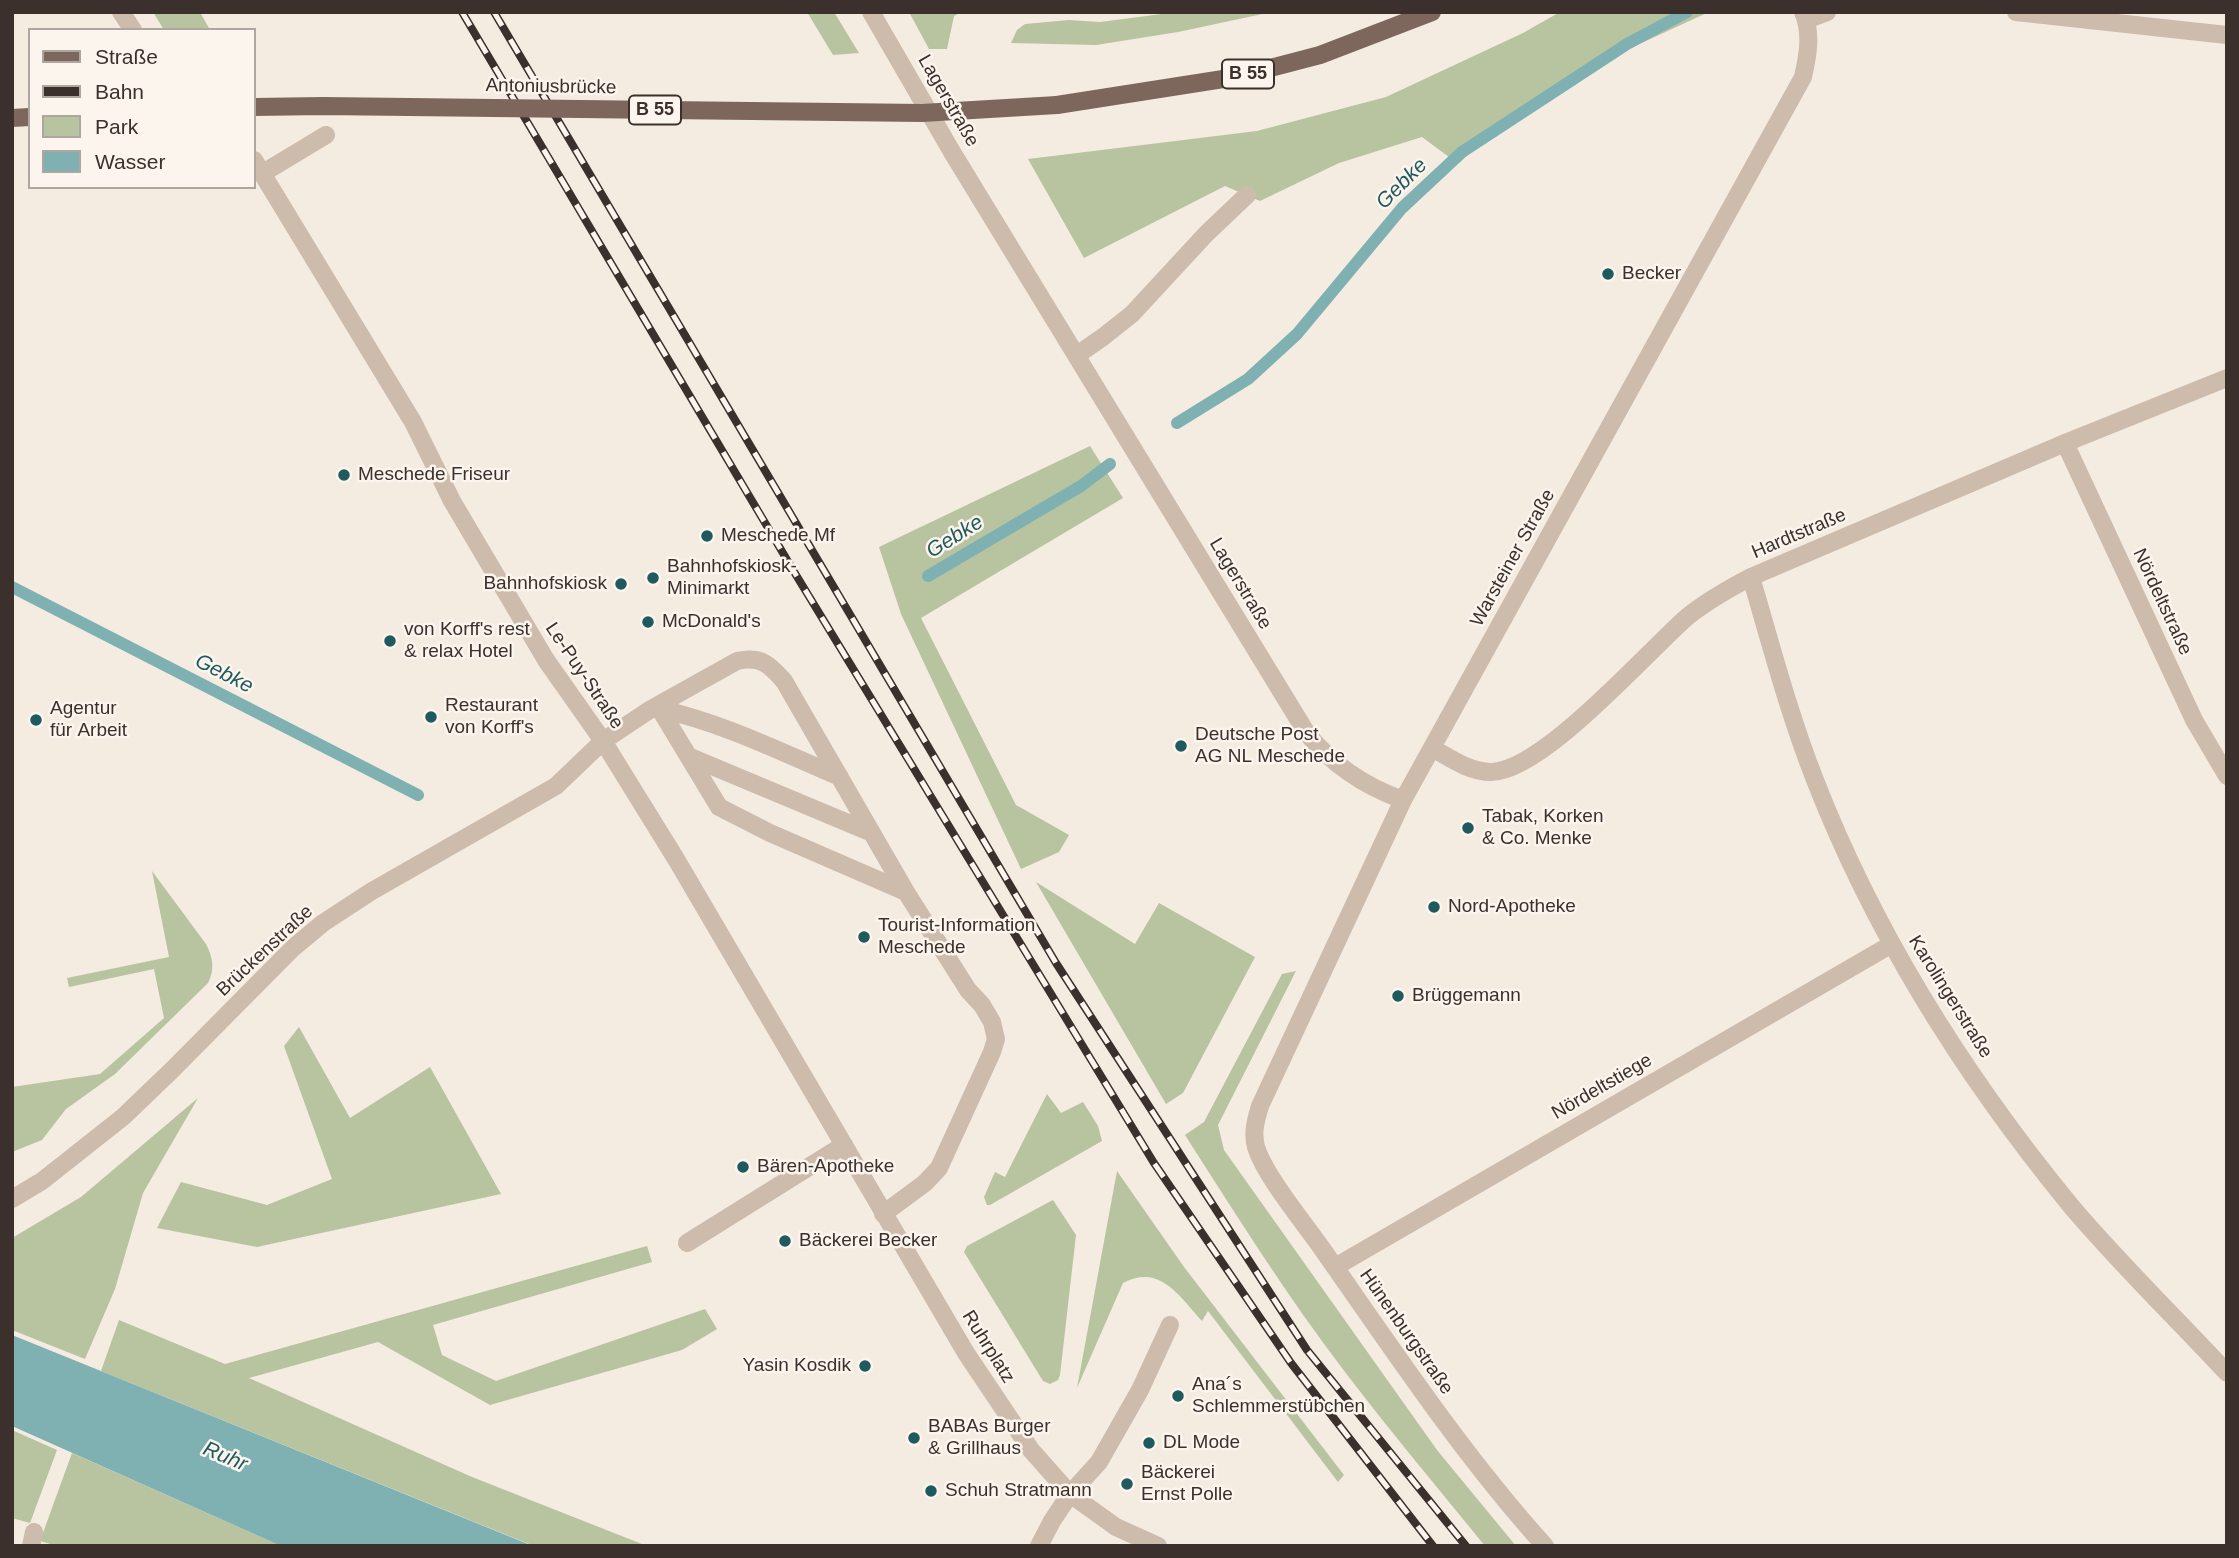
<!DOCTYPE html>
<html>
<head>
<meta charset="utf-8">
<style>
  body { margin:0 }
  #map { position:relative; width:2239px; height:1558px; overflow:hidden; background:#f4ebe1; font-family:Helvetica,sans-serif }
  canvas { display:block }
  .frame { position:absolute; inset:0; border:14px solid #3b302b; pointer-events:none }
  .legend { position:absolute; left:28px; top:28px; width:228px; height:161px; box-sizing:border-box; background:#fbf5ee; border:2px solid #aea6a0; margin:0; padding:9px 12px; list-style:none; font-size:21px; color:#3b302b }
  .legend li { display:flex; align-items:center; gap:14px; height:35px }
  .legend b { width:35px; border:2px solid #aea6a0 }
</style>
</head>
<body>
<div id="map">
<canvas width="2239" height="1558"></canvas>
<div class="frame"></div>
<ul class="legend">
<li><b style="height:9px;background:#7d675c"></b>Straße</li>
<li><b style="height:9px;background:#3b302b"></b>Bahn</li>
<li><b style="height:19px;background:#b8c4a0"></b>Park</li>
<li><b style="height:19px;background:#7fb0b2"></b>Wasser</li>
</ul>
</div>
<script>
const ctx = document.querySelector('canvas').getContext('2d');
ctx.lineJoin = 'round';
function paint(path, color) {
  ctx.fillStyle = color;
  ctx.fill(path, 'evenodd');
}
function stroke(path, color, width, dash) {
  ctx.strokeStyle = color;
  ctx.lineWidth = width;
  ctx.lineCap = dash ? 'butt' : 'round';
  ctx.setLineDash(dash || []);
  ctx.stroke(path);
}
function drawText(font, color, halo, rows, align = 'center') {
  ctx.font = font + ' Helvetica,sans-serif';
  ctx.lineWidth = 5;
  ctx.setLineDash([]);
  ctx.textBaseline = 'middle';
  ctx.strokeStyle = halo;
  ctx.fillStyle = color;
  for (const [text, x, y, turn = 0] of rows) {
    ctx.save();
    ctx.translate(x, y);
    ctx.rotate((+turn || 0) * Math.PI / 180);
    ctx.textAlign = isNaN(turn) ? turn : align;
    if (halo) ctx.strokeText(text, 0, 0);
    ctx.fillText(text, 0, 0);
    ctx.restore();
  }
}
const green = new Path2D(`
  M153 12H200L210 30H164Z
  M807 12H834L859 53 833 55Z
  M909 12H962L954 16 947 49H929Z
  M1177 12H1272L1178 32 1096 45 1011 43 1017 30 1025 24 1069 20 1100 22Z
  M1560 12H1709L1624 51 1533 100 1449 157 1422 137 1339 163 1260 201 1225 186 1084 258 1028 159 1257 131 1386 97 1523 33Z
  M1090 446 1123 498 921 618 1016 805 1069 835 1059 852 1021 869 901 614 879 547Z
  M152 871 206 944C213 958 215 969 208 983L115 1074 66 1109 42 1140 12 1152V1087L100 1074 164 1018 154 969 69 987 67 978 169 957Z
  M1036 882 1135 944 1159 903 1255 957 1183 1093 1166 1104Z
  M1296 971 1218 1125 1224 1150 1437 1450 1516 1546H1485C1438 1488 1390 1431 1345 1372 1287 1296 1236 1215 1185 1135L1204 1122 1282 974Z
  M299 1027 350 1118 430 1067 501 1194 257 1247 157 1228 181 1182 267 1205 332 1179 284 1046Z
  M1047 1094 1061 1113 1083 1102 1098 1126 1102 1141 990 1205H987L984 1197 995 1172 1005 1177Z
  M198 1098 143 1193 115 1289 85 1359 12 1330V1238L81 1197Z
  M1117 1171 1184 1267 1344 1475 1338 1482 1208 1311 1202 1321C1180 1297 1160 1263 1123 1283L1077 1388Z
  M1053 1200 1076 1235 1060 1375 1058 1380 1050 1384 1043 1381 964 1252 967 1246Z
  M647 1246 652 1262 433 1325 442 1355 496 1381 705 1309 717 1329 682 1350 490 1405 378 1342 249 1378 472 1477 647 1546H534L101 1371 119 1320 225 1364Z
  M12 1430 57 1450 30 1523 12 1518Z
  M72 1453 281 1546H57L40 1541Z`);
const water = new Path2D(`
  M12 1335 533 1546H281L12 1426Z`);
const stream = new Path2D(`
  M1177 423 1248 379 1297 334 1402 208 1462 152 1627 44 1687 12
  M928 576 1081 486 1110 464
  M12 587 418 795`);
const service = new Path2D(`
  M263 173 326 135
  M658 706 719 807 770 833 906 892
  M660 709C723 723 781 752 840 777
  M603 741 651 709 737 661C761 656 769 664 784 681L906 892 968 990 982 1005 992 1022 996 1039 992 1052 939 1168 925 1183 883 1214
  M688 756 872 833
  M687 1243 844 1145
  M1070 1494 1099 1462 1140 1390 1170 1325`);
const minor = new Path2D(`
  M121 12 133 30
  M871 12 952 152 1306 732C1332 765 1364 786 1403 800
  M2016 12 2227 35
  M1806 20 1827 12
  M254 160 413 422 452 501 546 660 603 741 676 859 966 1353 1031 1450 1070 1494 1116 1527 1158 1546
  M1077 355 1103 337 1132 314 1206 234 1247 195
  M2065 443 2194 720 2227 776
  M1751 577C1771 645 1789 714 1815 780 1875 934 1966 1078 2071 1206 2120 1264 2175 1317 2227 1373
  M1432 748C1450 758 1469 772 1491 772 1542 772 1646 653 1687 617 1707 601 1728 589 1751 577L2065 443 2227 378
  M12 1199 42 1181 123 1117 172 1070 293 948 323 923 372 891 556 786 603 741
  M1335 1267 1892 944
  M31 1546 34 1532
  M1039 1546 1052 1521 1070 1494
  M1545 1546C1462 1454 1394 1351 1323 1250 1305 1224 1265 1176 1256 1147 1252 1132 1256 1120 1260 1106L1403 800 1803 77C1808 55 1812 33 1803 12`);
const primary = new Path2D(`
  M1057 105 1236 77 1320 55 1432 12
  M12 118 30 117`);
const rail = new Path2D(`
  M462 12 796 575 1154 1163 1291 1363 1433 1546
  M494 12 1056 963 1307 1350 1466 1546`);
const primaryBridge = new Path2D(`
  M254 107 323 106 922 113 1057 105`);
const markers = [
  [1608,274,7,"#1f5a5e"],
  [344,475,7,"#1f5a5e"],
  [707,536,7,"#1f5a5e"],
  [653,578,7,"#1f5a5e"],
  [621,584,7,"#1f5a5e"],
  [648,622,7,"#1f5a5e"],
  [390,641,7,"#1f5a5e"],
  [431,717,7,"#1f5a5e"],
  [36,720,7,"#1f5a5e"],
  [1181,746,7,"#1f5a5e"],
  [1468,828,7,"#1f5a5e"],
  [1434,907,7,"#1f5a5e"],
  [864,937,7,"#1f5a5e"],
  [1398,996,7,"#1f5a5e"],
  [743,1167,7,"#1f5a5e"],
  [785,1241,7,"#1f5a5e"],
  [865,1366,7,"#1f5a5e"],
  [1178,1396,7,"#1f5a5e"],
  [914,1438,7,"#1f5a5e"],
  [1149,1443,7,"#1f5a5e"],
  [1127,1484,7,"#1f5a5e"],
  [931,1491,7,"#1f5a5e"]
];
const shields = [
  [1248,74,52],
  [655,110,52]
];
const shieldNames = [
  ["B 55",1248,74],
  ["B 55",655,110]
];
const streetNames = [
  ["Antoniusbrücke",551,87,1],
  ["Lagerstraße",948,101,60],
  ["Hardtstraße",1799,534,-23],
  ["Warsteiner Straße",1513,558,-61],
  ["Lagerstraße",1240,584,59],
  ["Nördeltstraße",2162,602,65],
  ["Le-Puy-Straße",584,676,56],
  ["Brückenstraße",265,951,-43],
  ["Karolingerstraße",1950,997,58],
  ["Nördeltstiege",1602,1087,-30],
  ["Hünenburgstraße",1406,1332,55],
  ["Ruhrplatz",988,1347,58]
];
const poiNames = [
  ["Becker",1622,274],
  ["Meschede Friseur",358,475],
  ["Meschede Mf",721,536],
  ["Bahnhofskiosk-",667,567],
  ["Minimarkt",667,589],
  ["Bahnhofskiosk",607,584,"right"],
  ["McDonald's",662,622],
  ["von Korff's rest",404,630],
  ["& relax Hotel",404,652],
  ["Restaurant",445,706],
  ["von Korff's",445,728],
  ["Agentur",50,709],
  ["für Arbeit",50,731],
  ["Deutsche Post",1195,735],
  ["AG NL Meschede",1195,757],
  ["Tabak, Korken",1482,817],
  ["& Co. Menke",1482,839],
  ["Nord-Apotheke",1448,907],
  ["Tourist-Information",878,926],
  ["Meschede",878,948],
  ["Brüggemann",1412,996],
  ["Bären-Apotheke",757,1167],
  ["Bäckerei Becker",799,1241],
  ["Yasin Kosdik",851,1366,"right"],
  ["Ana´s",1192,1385],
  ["Schlemmerstübchen",1192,1407],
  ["BABAs Burger",928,1427],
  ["& Grillhaus",928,1449],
  ["DL Mode",1163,1443],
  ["Bäckerei",1141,1473],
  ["Ernst Polle",1141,1495],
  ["Schuh Stratmann",945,1491]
];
const waterNames = [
  ["Gebke",1402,184,-45],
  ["Gebke",955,537,-32],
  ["Gebke",224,674,27],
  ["Ruhr",225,1457,23]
];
paint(green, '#b8c4a0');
paint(water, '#7fb0b2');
stroke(stream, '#7fb0b2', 12);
stroke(service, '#cdbbac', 18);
stroke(minor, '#cdbbac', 18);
stroke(primary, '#7d675c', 18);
stroke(rail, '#3b302b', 8);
stroke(rail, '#fbf5ee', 5, [16]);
stroke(primaryBridge, '#7d675c', 18);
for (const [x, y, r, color] of markers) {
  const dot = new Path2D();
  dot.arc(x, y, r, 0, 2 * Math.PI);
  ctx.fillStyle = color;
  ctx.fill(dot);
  stroke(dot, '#fbf5ee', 2.5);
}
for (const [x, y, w] of shields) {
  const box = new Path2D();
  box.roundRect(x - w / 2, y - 14.5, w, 29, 5);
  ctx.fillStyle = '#fbf5ee';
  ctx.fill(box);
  stroke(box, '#3b302b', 2);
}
drawText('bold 18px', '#3b302b', null, shieldNames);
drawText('19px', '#3b302b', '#fbf5ee', streetNames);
drawText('19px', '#3b302b', '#fbf5ee', poiNames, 'left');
drawText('italic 21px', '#1f5a5e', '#fbf5ee', waterNames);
</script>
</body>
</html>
